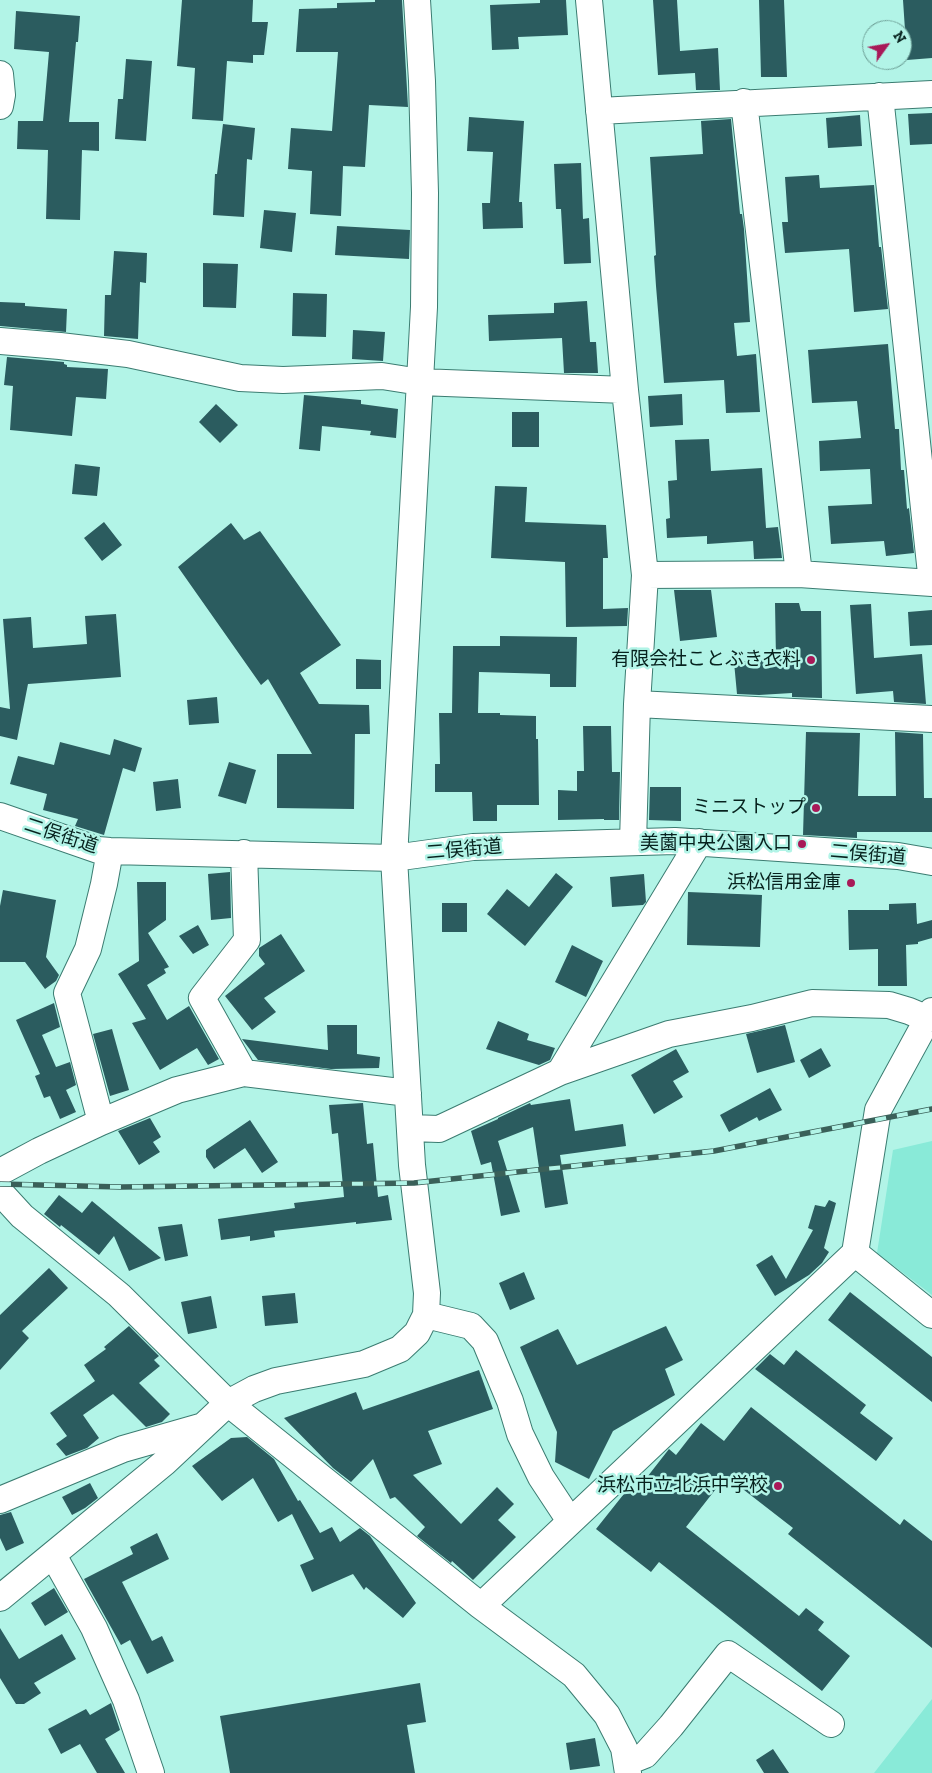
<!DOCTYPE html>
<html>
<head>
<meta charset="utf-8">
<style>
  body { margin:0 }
  #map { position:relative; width:932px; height:1773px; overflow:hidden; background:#b2f4e7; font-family:"Zilla Slab",serif }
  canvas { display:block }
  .north { position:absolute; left:862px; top:20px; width:50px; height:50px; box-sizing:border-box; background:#b2f4e7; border:1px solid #6ea097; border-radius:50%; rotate:58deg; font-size:14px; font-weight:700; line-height:20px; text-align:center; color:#07221e }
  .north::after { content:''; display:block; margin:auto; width:18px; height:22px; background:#a81958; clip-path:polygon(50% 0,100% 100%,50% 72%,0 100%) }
</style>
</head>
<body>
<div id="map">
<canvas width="932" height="1773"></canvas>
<div class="north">N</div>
</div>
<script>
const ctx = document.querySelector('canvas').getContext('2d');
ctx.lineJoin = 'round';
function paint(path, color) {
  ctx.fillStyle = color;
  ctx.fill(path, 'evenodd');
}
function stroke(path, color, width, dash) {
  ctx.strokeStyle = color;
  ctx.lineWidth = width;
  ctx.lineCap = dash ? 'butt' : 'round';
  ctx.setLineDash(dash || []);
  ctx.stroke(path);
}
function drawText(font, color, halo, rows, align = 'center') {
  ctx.font = font + ' "Zilla Slab","Noto Sans JP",serif';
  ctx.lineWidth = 5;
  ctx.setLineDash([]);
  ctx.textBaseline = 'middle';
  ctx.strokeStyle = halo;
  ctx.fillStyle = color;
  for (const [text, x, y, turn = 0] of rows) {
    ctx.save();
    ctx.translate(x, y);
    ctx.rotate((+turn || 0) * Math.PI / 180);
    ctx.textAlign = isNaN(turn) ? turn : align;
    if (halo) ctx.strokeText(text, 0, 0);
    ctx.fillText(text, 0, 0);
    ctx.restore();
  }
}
const green = new Path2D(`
  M932 1141V1295L877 1253 893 1150Z
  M932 1699V1773H874Z`);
const building = new Path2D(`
  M182 0H253L252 22H268L264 55H253V63L227 61 223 121 192 119 195 68 177 66Z
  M375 0H402L408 107 369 105 365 167 343 166 341 216 310 214 312 171 288 169 291 128 332 131 338 52H296L299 9 337 8V3L375 2Z
  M540 0H566L568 35 518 37 519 49 492 50 490 5 540 3Z
  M653 0H677L680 51 718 48 720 90H696L695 73 658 75Z
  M759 0H784L787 77H761Z
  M903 0H932V58L907 60Z
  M16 11 80 16 78 42H76L69 122H99V151L82 150 80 220 46 219 48 150 17 149 18 121H43L49 52 14 49Z
  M126 59 152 61 146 141 115 139 118 99H123Z
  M932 113V144L910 145 908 114Z
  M860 115 862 146 828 148 826 118Z
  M469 117 524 121 519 202H522L523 228 483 229 482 203H490L493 152 467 151Z
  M731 119 740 214H742L744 229 750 322 734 323 737 356 756 354 760 412 726 413 724 380 664 383 656 286 654 256 656 255 650 157 703 154 701 121Z
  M223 124 255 128 252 160 247 159 244 217 213 215 215 174H217Z
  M581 163 583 219 589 218 591 263 564 264 561 209H556L554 164Z
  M819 175 820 188 874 185 879 247H881L888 309 854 312 849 249 785 253 782 222H788L785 177Z
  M264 210 296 213 292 252 260 248Z
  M337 226 410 230 409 259 335 255Z
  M114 251 147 253 146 283 140 282 138 339 104 336 105 295H111Z
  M203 263 238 264 236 308 203 307Z
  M293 293 327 294 326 337 292 336Z
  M587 301 590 342H596L598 373H564L562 338 489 341 488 315 554 313V303Z
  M0 302 25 303V306L67 309 66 332 0 326Z
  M353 330 385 332 383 361 352 359Z
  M888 344 895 429H899L901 470H904L907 509 909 508 914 553 886 556 884 541 831 544 828 506 872 504 870 469 820 471 819 441 861 438 857 401 812 403 808 350Z
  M7 357 64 362V364L67 365V367L108 369 106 399 76 397 72 436 10 430 13 386 4 385Z
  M682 394 683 425 650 427 648 396Z
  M304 395 361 400V404L398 409 396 438 370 435 371 431 322 426 320 451 299 449Z
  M216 404 238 425 220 443 199 422Z
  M512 412H539V447H512Z
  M709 439 711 471 762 468 766 528 778 527 782 558 754 559 753 541 707 544V536L667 538 666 519 670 518 668 481 677 480 675 440Z
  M75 464 100 467 97 496 72 494Z
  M495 486 527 487 525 522 606 525 608 558H603V609L628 608 627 626 566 627 565 562 491 558Z
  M104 522 122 545 102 561 84 538Z
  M231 523 244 540 260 531 341 645 300 673 319 704 369 705 370 734H355L354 809 277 808V754H312L268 679 261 685 178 567Z
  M674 590H711L717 637 680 641Z
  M775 603H799L801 611H821L822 698 792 697V693L759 695 737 694 734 662 776 659Z
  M871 604 874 658 922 654 926 704 894 702 893 691 856 694 850 605Z
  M932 610V645L910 646 908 612Z
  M116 614 121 677 28 684 17 740 0 736V707L10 709 3 619 31 617 33 648 87 644 85 616Z
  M500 636 577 637 576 687H550V674L479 672 478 713H500V715L536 716V739H538L539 805H497V821H473L472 792H435V764H440L439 713H452L453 646H500Z
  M356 659 381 660V689H356Z
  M217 697 219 723 189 725 187 700Z
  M583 726H611L612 772H620L619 820H604V819L558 820V790L577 791V771H584Z
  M806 732 860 733 858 796H896L895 732 923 734 924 798H932V832H857V838L803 835Z
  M114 739 142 748 135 772 123 768 104 835 75 826 78 819 43 810 47 794 10 784 18 756 54 765 60 742 110 755Z
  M229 762 256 770 246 804 218 796Z
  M178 779 181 808 156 811 153 782Z
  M650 787H681V821L649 820Z
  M230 872 231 918 211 920 208 874Z
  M556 873 573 887 525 946 487 914 507 889 529 907Z
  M644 874 646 902 643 905 612 907 610 877Z
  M137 882H166V920L148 933 169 967 164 969 166 973 147 985 167 1020 189 1006 219 1059 208 1065 197 1048 160 1070 132 1023 146 1019 118 974 139 961Z
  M3 890 56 900 46 957 59 975 56 981 45 989 25 962H0V906Z
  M688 892 762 895 760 947 687 945Z
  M442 903H467V932H442Z
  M916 903 917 924 932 920V938L918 942V944L906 945 907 986H878V949L849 950 848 910H889V904Z
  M198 925 209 945 193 954 179 936Z
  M281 934 305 971 264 998 276 1012 252 1030 225 996 265 964 259 956V948Z
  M572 945 603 961 586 997 555 982Z
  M54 1003 60 1027 42 1035 56 1067 70 1062 76 1085 66 1090 76 1112 60 1119 50 1096 44 1098 35 1076 40 1074 16 1020Z
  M498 1021 529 1034 527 1040 555 1048 550 1060 539 1065 486 1049Z
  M327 1025H357V1054L380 1057 379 1068 331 1069 258 1060 242 1039 328 1050Z
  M785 1025 795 1062 757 1073 746 1034Z
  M112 1029 129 1090 110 1096 93 1034Z
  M821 1048 831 1066 809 1078 800 1060Z
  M676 1049 689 1072 673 1081 683 1097 654 1114 631 1075Z
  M770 1088 782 1110 759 1121 757 1117 729 1132 720 1115Z
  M570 1099 575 1131 623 1124 626 1146 560 1155 568 1204 545 1208 533 1127 498 1141 520 1212 501 1216 491 1162 481 1165 471 1131 498 1119V1118L530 1103 531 1105Z
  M363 1103 367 1144 373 1143 378 1197 388 1195 392 1220 356 1224V1222L274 1231 275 1237 250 1241V1236L221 1240 218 1219 295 1208 294 1203 344 1197 338 1133 332 1134 329 1105Z
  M150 1118 161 1137 153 1142 160 1152 139 1165 118 1131Z
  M250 1120 278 1162 262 1173 245 1148 214 1169 206 1157V1150Z
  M59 1195 82 1213 92 1201 161 1258 129 1271 114 1236 99 1255 61 1225 60 1227 44 1214Z
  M829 1200 836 1203 824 1248 829 1252 822 1263 809 1275 775 1296 756 1265 772 1255 786 1279 813 1230 808 1228 815 1205 825 1207Z
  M182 1224 188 1256 165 1261 158 1227Z
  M49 1268 68 1288 22 1331 29 1338 0 1370V1315Z
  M524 1272 535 1299 510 1310 499 1283Z
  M850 1292 932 1357V1402L828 1320Z
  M295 1293 298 1323 265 1326 262 1296Z
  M211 1296 217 1328 188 1334 181 1302Z
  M129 1326 159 1356 154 1360 160 1366 139 1383 170 1414 162 1422 146 1427 113 1394 83 1415 99 1438 87 1448 66 1456 56 1444 67 1436 50 1413 95 1381 84 1365 106 1349 104 1347Z
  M666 1326 683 1360 665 1369 675 1395 613 1431 589 1479 555 1462 557 1432 520 1347 558 1329 577 1365Z
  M796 1350 866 1405 860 1413 893 1438 876 1461 755 1369 770 1354 784 1365Z
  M479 1370 493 1409 428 1431 442 1464 413 1475 461 1524 497 1487 514 1504 498 1520 516 1537 473 1580 452 1561 451 1563 417 1536 425 1527 395 1497 390 1499 373 1459 351 1482 333 1468 284 1418 356 1392 363 1410Z
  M751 1407 900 1525 904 1519 932 1541V1648L788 1534 793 1528 726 1476 686 1527 799 1616 806 1608 824 1622 818 1630 850 1656 822 1691 659 1562 651 1572 596 1529 631 1485 637 1490 669 1449 676 1455 701 1423 724 1441Z
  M247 1437 274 1459 298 1501 300 1500 320 1533 332 1527 340 1542 360 1528 370 1536 416 1603 403 1618 366 1587 364 1590 353 1574 312 1592 300 1565 314 1559 292 1514 278 1522 253 1478 222 1501 192 1466 231 1438Z
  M90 1483 98 1498 85 1508 72 1515 62 1497Z
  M11 1512 24 1543 6 1551 0 1538V1515Z
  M157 1533 169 1559 122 1582 152 1641 162 1636 174 1661 147 1674 130 1640 121 1645 84 1579 133 1554 130 1547Z
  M54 1588 68 1612 45 1626 31 1603Z
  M0 1628 19 1659 62 1634 76 1659 34 1683 41 1693 24 1704H16L0 1678Z
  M420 1683 426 1722 407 1725 415 1773H230L220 1716Z
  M111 1703 120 1730 105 1739 125 1773H97L80 1744 61 1754 48 1729 86 1709 90 1715Z
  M595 1738 600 1766 570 1770 566 1743Z
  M773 1749 789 1773H764L756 1760Z`);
const minor = new Path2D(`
  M589 0 625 390 645 575 637 704 633 842
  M0 74 2 95 0 106
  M880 96 932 583
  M744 102 799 574
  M599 111 932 94
  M0 341 60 346 128 354 240 378 283 380 382 376 420 382 625 390
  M645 575 799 574 932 583
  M637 704 932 719
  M0 816 98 850 110 851 394 858 473 847 675 841 898 856 932 862
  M244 853 247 940 202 998 244 1073
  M932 1011 878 1110 855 1253 932 1315
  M560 1072 699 842
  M101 1122 67 993 88 949 104 884 110 851
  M410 1128 439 1129 560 1072 669 1034 752 1018 812 1003 889 1005 909 1011 928 1019
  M0 1172 39 1151 101 1122 177 1090 244 1073 408 1093
  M0 1192 22 1216 119 1295 228 1403 481 1606 855 1253
  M426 1315 471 1326 485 1341 510 1401 520 1434 541 1477 570 1521
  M0 1500 123 1449 200 1427
  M53 1555 94 1628 126 1700 151 1773
  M0 1598 164 1463 228 1403 254 1389 276 1381 364 1364 400 1349 417 1333 426 1315 427 1293 412 1165 394 858 424 307 425 193 422 81 417 0
  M481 1606 574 1675 607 1715 624 1748 628 1773
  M627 1762 645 1755 671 1726 728 1654 831 1724`);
const rail = new Path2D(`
  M0 1184 121 1187 414 1183 714 1151 932 1109`);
const markers = [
  [811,660,5,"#a81958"],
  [816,808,5,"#a81958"],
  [802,844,5,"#a81958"],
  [851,883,5,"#a81958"],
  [778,1486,5,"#a81958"]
];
const poiNames = [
  ["有限会社ことぶき衣料",801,660],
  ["ミニストップ",806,808],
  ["美薗中央公園入口",792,844],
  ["浜松信用金庫",841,883],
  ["浜松市立北浜中学校",768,1486]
];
const streetNames = [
  ["二俣街道",61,836,18],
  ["二俣街道",464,850,-5],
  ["二俣街道",868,855,5]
];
paint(green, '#89ead8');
paint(building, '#2b5c5f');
stroke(minor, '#3b7c71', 28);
stroke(minor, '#fff', 26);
stroke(rail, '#3a6059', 5.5);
stroke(rail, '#b2f4e7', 4, [11]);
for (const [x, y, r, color] of markers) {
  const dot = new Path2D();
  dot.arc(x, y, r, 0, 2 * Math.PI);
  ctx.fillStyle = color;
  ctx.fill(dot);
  stroke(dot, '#b2f4e7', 2);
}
drawText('19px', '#07221e', '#b2f4e7', poiNames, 'right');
drawText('19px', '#07221e', '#b2f4e7', streetNames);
</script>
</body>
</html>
